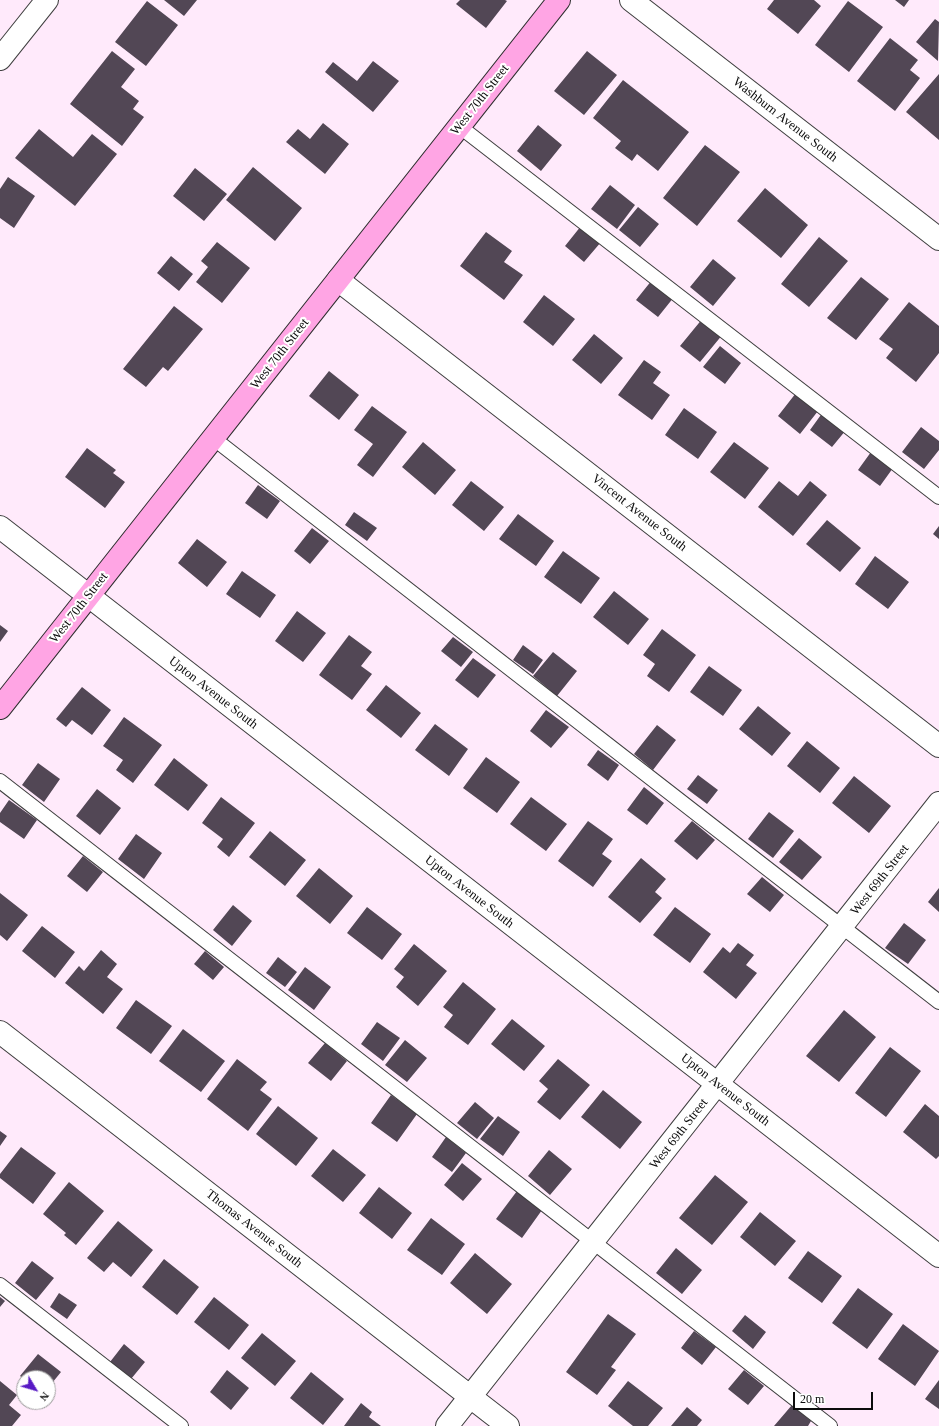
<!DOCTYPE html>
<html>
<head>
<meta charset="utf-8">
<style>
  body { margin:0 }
  #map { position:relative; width:939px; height:1426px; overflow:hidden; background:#ffeafb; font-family:Georgia,serif }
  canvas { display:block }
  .north { position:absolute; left:16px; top:1370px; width:40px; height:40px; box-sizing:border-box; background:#fff; border:1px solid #9e9e9e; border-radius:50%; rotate:128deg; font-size:11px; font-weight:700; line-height:16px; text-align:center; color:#0c0c0c }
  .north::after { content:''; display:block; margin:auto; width:14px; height:18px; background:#581ac5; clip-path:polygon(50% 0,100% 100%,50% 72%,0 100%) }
  .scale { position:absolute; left:793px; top:1392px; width:80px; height:18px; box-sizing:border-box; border:2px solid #0c0c0c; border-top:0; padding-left:5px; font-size:12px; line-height:14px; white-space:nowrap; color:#0c0c0c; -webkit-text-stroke:3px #fff; paint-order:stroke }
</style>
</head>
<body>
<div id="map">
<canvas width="939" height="1426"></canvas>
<div class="north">N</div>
<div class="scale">20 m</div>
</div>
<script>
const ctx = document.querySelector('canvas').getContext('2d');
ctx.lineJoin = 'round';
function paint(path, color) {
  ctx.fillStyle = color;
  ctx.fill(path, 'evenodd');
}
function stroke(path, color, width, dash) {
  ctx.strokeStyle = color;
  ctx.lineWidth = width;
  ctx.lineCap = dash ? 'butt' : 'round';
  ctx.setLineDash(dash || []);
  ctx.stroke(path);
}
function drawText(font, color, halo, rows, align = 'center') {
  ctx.font = font + ' Georgia,serif';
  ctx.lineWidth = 4;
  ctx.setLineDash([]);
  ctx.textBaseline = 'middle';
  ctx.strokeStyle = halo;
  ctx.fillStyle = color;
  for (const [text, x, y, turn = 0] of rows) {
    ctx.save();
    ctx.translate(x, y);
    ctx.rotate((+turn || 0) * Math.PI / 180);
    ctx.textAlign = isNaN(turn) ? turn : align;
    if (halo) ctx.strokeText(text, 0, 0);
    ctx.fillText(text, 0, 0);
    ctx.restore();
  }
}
const building = new Path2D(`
  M164 0H197L184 16Z
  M460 0H505L507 1 486 28 456 4Z
  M774 0H814L821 6 798 34 767 9Z
  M895 0H909L904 7Z
  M147 1 178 25 146 66 115 42Z
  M848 1 883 27 849 72 815 45Z
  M935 19 939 22 938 61 916 42Z
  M890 38 918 60 910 70 920 78 895 111 857 81Z
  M112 51 135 69 121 87 139 101 133 109 144 117 122 146 70 104Z
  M587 51 617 75 584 115 554 91Z
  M373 61 399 81 373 112 325 72 333 62 357 81Z
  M939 74V140L906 112Z
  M623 80 689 132 658 171 637 154 632 161 615 148 621 141 593 118Z
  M323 123 349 144 325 174 286 142 298 129 310 139Z
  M538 125 562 145 541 171 517 151Z
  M39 129 73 157 92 134 117 154 75 206 15 158Z
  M705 145 740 172 697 226 663 198Z
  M253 167 302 208 275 241 226 200Z
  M195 168 227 194 204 221 173 196Z
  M8 177 35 196 14 228 0 218V189Z
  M610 185 635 205 617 229 591 209Z
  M765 188 808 225 781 258 737 221Z
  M638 207 659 224 640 247 619 230Z
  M581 226 601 242 584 262 565 246Z
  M486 232 512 251 504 262 523 275 504 300 460 266Z
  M819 237 848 261 809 307 781 284Z
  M217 242 250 268 222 303 196 282 208 267 201 261Z
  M171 256 193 274 179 291 157 273Z
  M713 259 736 278 713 306 690 287Z
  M861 277 889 299 856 340 827 318Z
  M652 280 674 297 658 317 636 300Z
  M544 295 575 319 553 346 523 322Z
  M909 302 939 326V353L916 382 886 358 893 349 879 339Z
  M174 306 203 329 168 371 163 367 146 387 123 369Z
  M703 318 723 334 700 362 680 346Z
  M594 334 623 358 601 384 572 360Z
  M720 346 741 363 725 384 703 367Z
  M644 360 661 372 653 383 670 395 652 420 618 395Z
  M329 371 359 395 339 420 309 396Z
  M796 393 818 411 800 434 778 416Z
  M372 406 407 432 373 477 357 465 373 444 354 430Z
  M684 408 717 432 698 459 665 435Z
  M823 412 846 430 832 447 810 430Z
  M921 427 939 441V450L924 469 902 452Z
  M423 442 456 470 435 495 402 467Z
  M734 442 769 468 745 499 710 472Z
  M87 448 116 470 113 473 125 482 105 508 65 477Z
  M871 452 893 468 880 486 858 470Z
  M471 481 504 507 484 531 452 505Z
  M779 481 798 496 810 481 827 495 793 536 758 507Z
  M258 485 280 501 267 519 245 503Z
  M354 512 377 528 367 541 345 525Z
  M518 514 554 541 536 566 499 539Z
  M827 520 861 548 840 572 806 544Z
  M939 526V539L933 534Z
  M312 528 329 541 310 564 294 551Z
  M197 539 227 562 207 587 178 563Z
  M563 551 600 578 581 604 544 577Z
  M875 556 909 582 888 609 855 584Z
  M242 571 276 595 260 618 226 594Z
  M614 591 649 619 628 645 593 617Z
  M297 611 326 633 303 662 275 641Z
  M0 625 8 631 0 642Z
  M662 629 696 655 669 692 647 676 655 664 643 655Z
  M349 635 372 652 361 666 372 674 352 700 319 675Z
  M453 637 473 652 461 667 441 651Z
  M523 645 543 660 533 674 513 660Z
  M553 652 577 671 557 696 533 676Z
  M473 658 496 675 478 698 455 680Z
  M709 666 742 690 723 716 690 692Z
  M386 685 421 713 401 738 366 710Z
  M82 687 111 710 92 735 72 720 66 727 56 719Z
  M758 706 791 733 772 756 739 729Z
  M546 710 569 727 551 748 530 731Z
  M124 717 162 745 133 783 116 770 123 760 103 746Z
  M435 724 468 749 449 776 415 750Z
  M657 725 676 740 653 770 634 754Z
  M807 741 840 768 820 793 787 766Z
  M598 750 619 765 608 781 587 765Z
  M486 757 520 782 497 813 463 788Z
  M174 758 208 785 188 811 154 785Z
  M38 763 60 779 44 802 22 785Z
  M698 775 718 790 707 804 687 789Z
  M854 776 891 806 869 833 832 803Z
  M644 787 664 803 647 825 627 810Z
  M97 789 121 808 100 835 76 816Z
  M221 797 255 823 229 857 217 847 223 839 202 823Z
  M531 797 567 824 546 851 510 824Z
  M9 800 37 820 24 839 0 822V813Z
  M769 812 794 831 773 858 748 839Z
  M588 821 613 839 602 854 612 861 593 887 558 861Z
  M692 821 715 840 697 860 674 841Z
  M270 831 306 860 285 886 249 857Z
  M136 834 162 853 144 879 118 859Z
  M799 838 822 857 802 880 779 862Z
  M83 856 103 872 87 892 67 876Z
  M641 858 666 879 655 892 662 898 640 923 608 897Z
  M319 868 353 896 330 924 296 896Z
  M762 877 784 895 770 912 747 894Z
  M939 888V912L928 902Z
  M0 893 28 915 7 941 0 935Z
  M233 905 252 921 232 946 213 930Z
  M367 907 402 934 382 960 347 933Z
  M675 907 711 934 690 963 653 935Z
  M904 923 926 940 908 964 885 948Z
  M42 926 75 952 55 978 22 951Z
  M738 943 754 955 746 965 757 973 736 999 703 972 723 947 730 953Z
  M414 944 447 971 418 1006 396 987 404 977 394 969Z
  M101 950 117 964 107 977 123 989 103 1014 65 983 79 966 84 971Z
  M205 951 224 967 213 980 194 964Z
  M278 957 297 972 285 987 266 973Z
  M305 967 331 987 314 1010 288 990Z
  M463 982 496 1009 468 1045 444 1027 453 1015 443 1007Z
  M136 1000 172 1026 151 1054 116 1028Z
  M844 1010 876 1037 839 1082 806 1056Z
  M512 1019 545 1046 524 1071 491 1044Z
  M377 1022 400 1038 383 1061 361 1044Z
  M183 1029 225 1061 201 1092 159 1061Z
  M405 1040 427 1058 407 1082 385 1065Z
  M325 1043 347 1061 331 1081 308 1063Z
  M890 1047 921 1071 886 1117 855 1093Z
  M237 1059 267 1082 260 1090 272 1099 248 1131 207 1099Z
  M558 1059 590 1085 560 1120 537 1102 548 1089 539 1081Z
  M603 1090 642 1122 620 1149 581 1117Z
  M391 1095 417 1114 397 1142 371 1123Z
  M475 1102 494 1118 477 1139 457 1123Z
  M925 1104 939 1116V1156L936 1159 903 1132Z
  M278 1106 318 1138 296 1166 256 1134Z
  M498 1116 520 1132 503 1156 480 1139Z
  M0 1131 7 1136 0 1146Z
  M446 1137 466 1153 452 1172 432 1157Z
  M21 1147 56 1173 33 1204 0 1178V1174Z
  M333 1149 366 1175 343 1202 311 1176Z
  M549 1150 572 1169 550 1195 528 1176Z
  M462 1163 482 1179 463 1201 444 1185Z
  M715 1175 748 1202 712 1245 679 1218Z
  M69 1182 104 1211 76 1245 64 1235 66 1233 43 1214Z
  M379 1187 412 1213 392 1239 359 1213Z
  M517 1191 542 1210 522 1238 496 1219Z
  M760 1212 796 1241 775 1266 740 1237Z
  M431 1218 465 1244 442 1275 407 1250Z
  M118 1221 153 1250 131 1277 113 1262 104 1272 87 1258Z
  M676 1248 702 1270 682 1294 656 1273Z
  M808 1251 842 1276 822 1303 788 1278Z
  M475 1253 512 1284 487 1314 450 1283Z
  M164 1259 199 1287 177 1315 142 1287Z
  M32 1261 54 1278 36 1300 15 1283Z
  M858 1288 893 1314 867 1349 832 1323Z
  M59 1293 77 1305 67 1319 50 1307Z
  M0 1297 5 1301 0 1307Z
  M214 1297 249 1325 229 1350 194 1322Z
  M608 1314 636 1334 611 1367 616 1370 597 1395 566 1372Z
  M745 1315 766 1332 753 1349 732 1331Z
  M903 1324 939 1351 915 1386 878 1359Z
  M694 1331 716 1347 702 1365 681 1348Z
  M262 1333 296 1361 275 1386 241 1358Z
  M124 1344 145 1362 131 1379 110 1362Z
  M38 1354 61 1372 48 1388V1378L24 1379 20 1376Z
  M227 1370 249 1388 231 1410 210 1392Z
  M744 1370 764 1386 748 1405 728 1389Z
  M311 1372 344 1399 323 1425 290 1398Z
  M939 1380V1409L925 1399Z
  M0 1381 17 1395 9 1405 21 1415 12 1426H0Z
  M628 1381 663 1408 648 1426H633L608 1406Z
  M361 1403 372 1412 369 1417 381 1426H344Z
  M792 1405 811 1421 808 1426H774Z
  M687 1407 702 1420 697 1426H671Z`);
const lane = new Path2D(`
  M459 126 939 497
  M213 438 939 1002
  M0 781 830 1426
  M0 1285 181 1426`);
const street = new Path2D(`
  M631 0 939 239
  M0 59 47 0
  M338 280 939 746
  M0 527 939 1256
  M0 1032 508 1426
  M447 1426 939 803`);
const secondary = new Path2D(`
  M0 708 559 0`);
const streetNames = [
  ["West 70th Street",480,100,-52],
  ["Washburn Avenue South",785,120,38],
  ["West 70th Street",280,354,-52],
  ["Vincent Avenue South",639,513,38],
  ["West 70th Street",79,608,-52],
  ["Upton Avenue South",213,693,38],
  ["West 69th Street",880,880,-52],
  ["Upton Avenue South",469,892,38],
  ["Upton Avenue South",725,1090,38],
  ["West 69th Street",679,1134,-52],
  ["Thomas Avenue South",254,1229,38]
];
paint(building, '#524755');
stroke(lane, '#3f3f3f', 16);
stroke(street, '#3f3f3f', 24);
stroke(secondary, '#2e2e2e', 24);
stroke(lane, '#fff', 14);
stroke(street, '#fff', 22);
stroke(secondary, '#ffa5e4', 22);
drawText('13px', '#0c0c0c', '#fff', streetNames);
</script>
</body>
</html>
